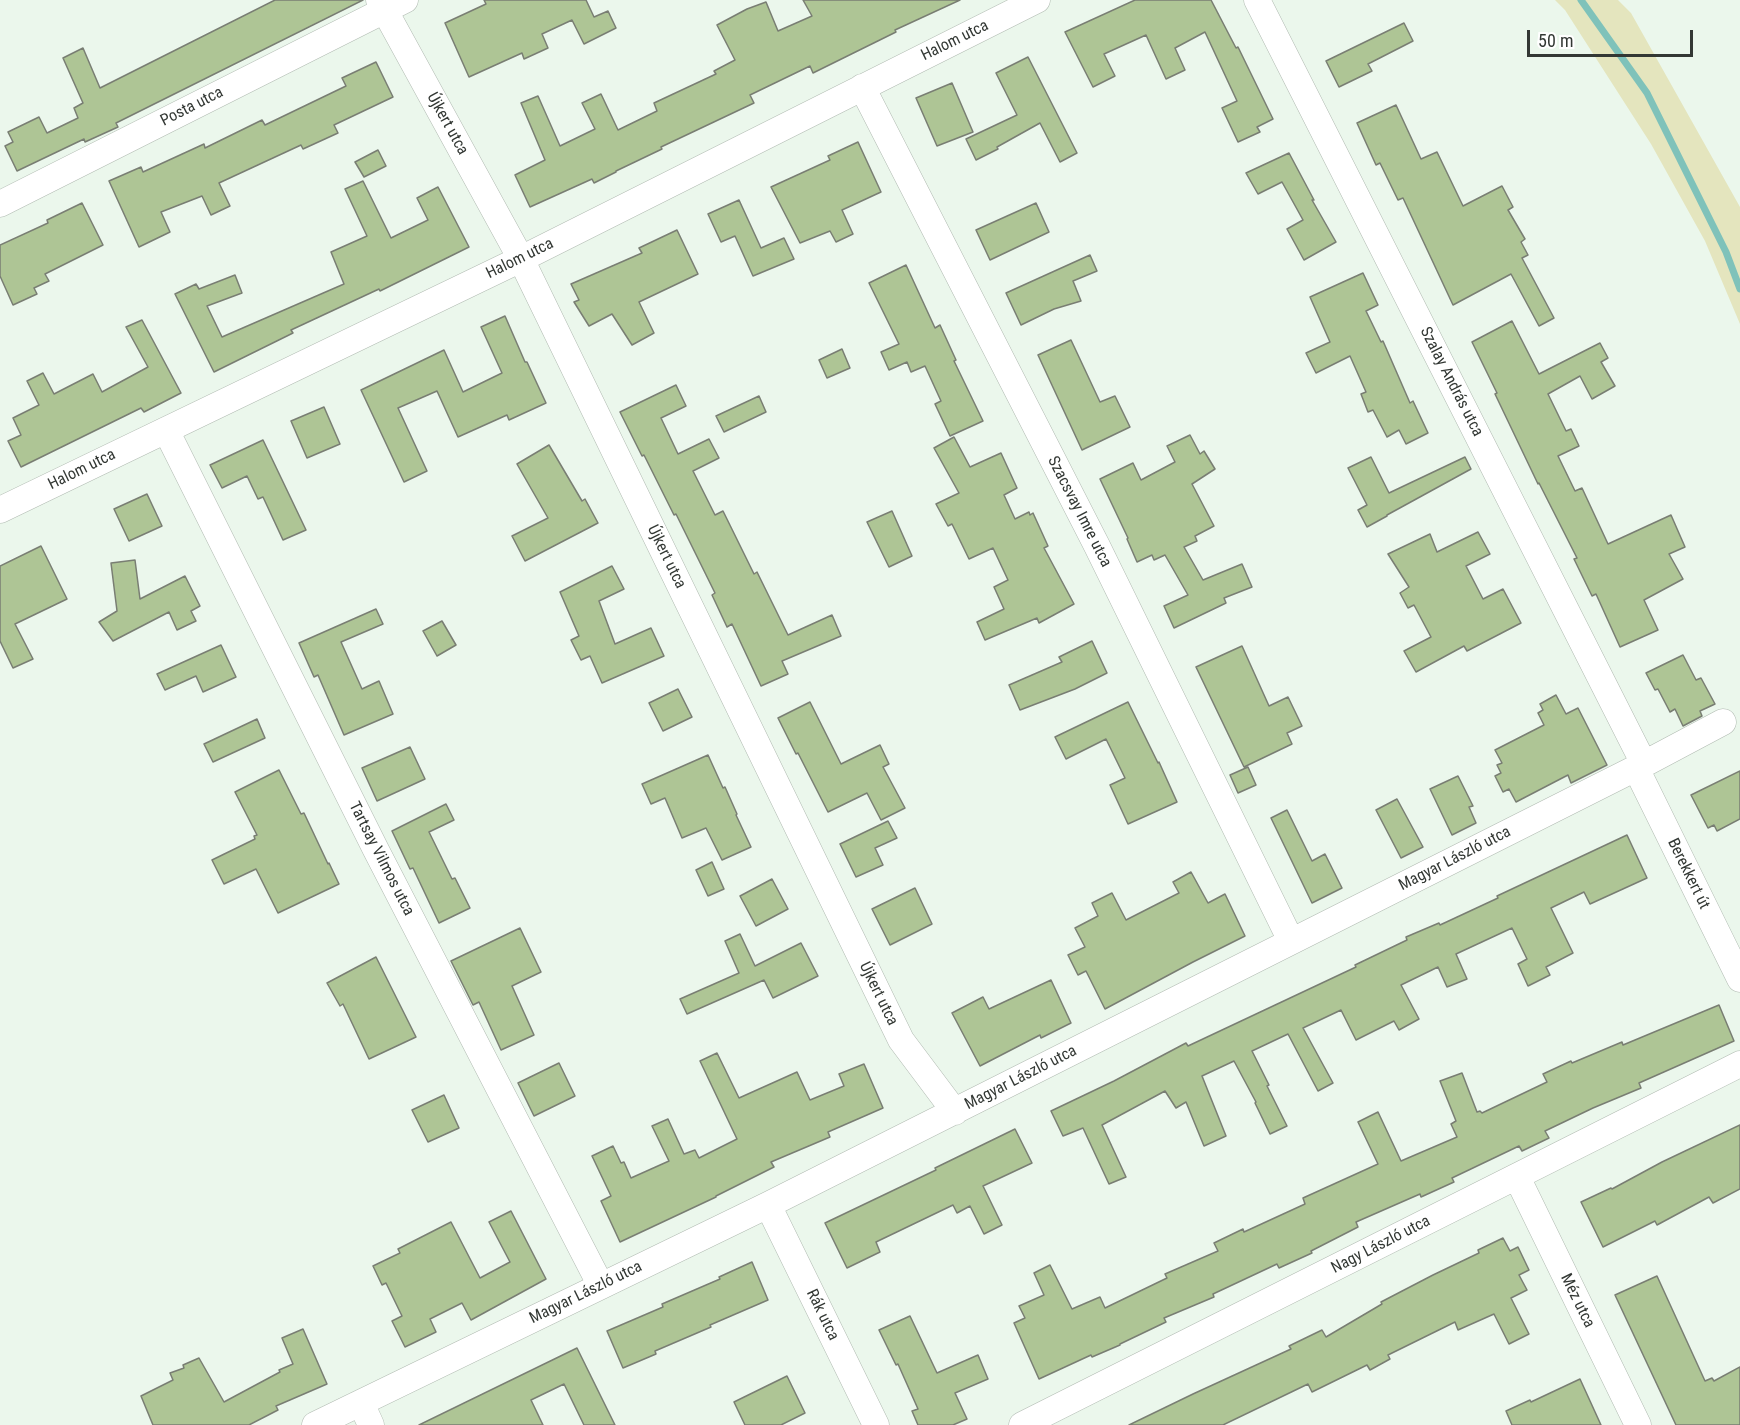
<!DOCTYPE html>
<html>
<head>
<meta charset="utf-8">
<style>
  body { margin:0 }
  #map { position:relative; width:1740px; height:1425px; overflow:hidden; background:#ebf7ec; font-family:"Roboto Condensed",sans-serif }
  canvas { display:block }
  .scale { position:absolute; left:1527px; top:30px; width:166px; height:27px; box-sizing:border-box; border:3px solid #333834; border-top:0; padding-left:8px; font-size:18px; line-height:21px; white-space:nowrap; color:#333834; -webkit-text-stroke:4px #fff; paint-order:stroke }
</style>
</head>
<body>
<div id="map">
<canvas width="1740" height="1425"></canvas>
<div class="scale">50 m</div>
</div>
<script>
const ctx = document.querySelector('canvas').getContext('2d');
ctx.lineJoin = 'round';
function paint(path, color) {
  ctx.fillStyle = color;
  ctx.fill(path, 'evenodd');
}
function stroke(path, color, width, dash) {
  ctx.strokeStyle = color;
  ctx.lineWidth = width;
  ctx.lineCap = dash ? 'butt' : 'round';
  ctx.setLineDash(dash || []);
  ctx.stroke(path);
}
function drawText(font, color, halo, rows, align = 'center') {
  ctx.font = font + ' "Roboto Condensed",sans-serif';
  ctx.lineWidth = 4.5;
  ctx.setLineDash([]);
  ctx.textBaseline = 'middle';
  ctx.strokeStyle = halo;
  ctx.fillStyle = color;
  for (const [text, x, y, turn = 0] of rows) {
    ctx.save();
    ctx.translate(x, y);
    ctx.rotate((+turn || 0) * Math.PI / 180);
    ctx.textAlign = isNaN(turn) ? turn : align;
    if (halo) ctx.strokeText(text, 0, 0);
    ctx.fillText(text, 0, 0);
    ctx.restore();
  }
}
const green = new Path2D(`
  M1555 0H1618L1631 13 1740 207V324L1705 241 1651 144 1565 10Z`);
const stream = new Path2D(`
  M1581 0 1647 93 1726 252 1740 289`);
const building = new Path2D(`
  M275 0H363L116 123 118 127 85 142 84 139 17 171 5 146 13 142 8 132 39 117 47 133 78 118 74 108 83 103 63 58 83 48 100 88Z
  M484 0H586L594 17 608 11 616 28 584 44 572 20 542 34 548 48 524 59 522 53 469 77 445 23 486 4Z
  M803 0H960L895 30 896 32 813 73 810 66 750 95 754 103 661 147 662 149 616 171V172L594 183 592 179 530 207 515 175 545 160 521 103 538 96 560 146 595 129 582 103 601 94 618 130 657 111 654 103 716 74 714 71 735 60 717 25 747 9 766 2 778 31 812 16Z
  M1135 0H1211L1236 48 1238 47 1273 119 1257 127 1260 132 1238 142 1222 108 1237 101 1205 32 1175 48 1185 70 1166 79 1146 35 1104 54 1115 76 1093 87 1065 32Z
  M1404 23 1413 41 1368 64 1372 71 1339 87 1326 61Z
  M1028 57 1077 153 1060 162 1040 123 997 147 998 149 976 160 966 139 1017 115 996 73Z
  M376 62 393 97 334 125 338 133 303 149 301 145 219 183 230 206 211 215 202 196 161 212 170 232 139 247 109 181 141 167 143 172 204 144 205 148 262 120 265 125 346 86 342 78Z
  M952 83 973 132 937 146 916 98Z
  M1396 105 1421 159 1437 152 1463 206 1502 186 1513 207 1508 210 1525 239 1521 242 1528 255 1522 258 1554 318 1539 326 1511 274 1453 305 1403 198 1398 200 1380 163 1376 165 1357 123Z
  M858 142 881 192 842 210 853 234 836 242 830 231 800 243 771 187 830 160 828 156Z
  M378 150 386 166 364 177 355 162Z
  M1289 153 1314 200H1312L1336 242 1304 260 1287 229 1303 220 1282 182 1258 194 1246 173Z
  M363 181 391 238 428 220 417 198 438 187 469 247 380 291 379 289 291 330 293 333 214 372 175 294 196 284 199 289 235 275 242 293 207 306 222 337 344 284 331 252 367 236 345 189Z
  M739 200 761 248 784 238 794 259 753 276 735 236 721 242 708 214Z
  M82 203 103 245 45 274 49 281 34 288 37 294 13 305 0 276V245L48 223 47 220Z
  M1036 203 1049 232 990 260 976 230Z
  M677 230 698 274 639 302 654 333 632 345 612 314 589 326 574 302 579 300 571 284 642 253 639 248Z
  M1090 255 1097 271 1073 281 1081 301 1054 309 1021 325 1006 293Z
  M906 265 935 328 940 325 956 360 954 361 983 421 950 436 935 404 941 401 925 366 911 372 907 362 889 370 881 352 899 344 869 283Z
  M1363 273 1378 305 1366 311 1381 342 1383 341 1410 403 1413 401 1428 433 1406 444 1399 430 1387 437 1373 410 1368 412 1361 394 1366 392 1350 356 1316 373 1306 353 1330 342 1310 297Z
  M505 316 525 362H527L546 403 509 420 507 415 458 437 437 391 398 408 427 471 404 482 361 390 444 350 463 392 502 373 481 327Z
  M142 320 181 393 144 412 141 408 21 467 8 441 21 435 13 418 39 405 27 381 43 373 54 394 93 374 102 392 148 367 126 327Z
  M1512 321 1539 374 1600 343 1608 358 1601 362 1615 386 1592 399 1580 376 1548 394 1566 431 1571 429 1579 446 1558 456 1575 491 1582 488 1608 544 1671 515 1685 547 1669 554 1683 579 1644 600 1658 630 1620 647 1596 594 1592 596 1574 559 1577 558 1539 483 1538 484 1495 394 1497 393 1472 342Z
  M1071 340 1100 402 1115 396 1130 427 1082 450 1038 355Z
  M842 349 850 368 827 378 819 360Z
  M676 385 686 406 661 418 678 454 709 439 719 458 693 471 715 515 723 511 754 574 757 572 788 635 832 615 841 636 782 661 788 674 761 686 732 624 727 627 712 595 715 593 676 514 674 515 644 455 642 456 620 412Z
  M759 396 766 412 724 432 716 416Z
  M324 407 340 444 307 458 291 421Z
  M1190 435 1200 454 1204 451 1215 469 1192 484 1214 526 1195 536 1197 541 1184 547 1203 580 1242 564 1252 587 1224 598 1226 603 1174 628 1164 606 1188 595 1165 555 1154 560 1152 555 1137 562 1127 539 1128 538 1100 479 1133 463 1141 480 1175 462 1167 446Z
  M954 437 970 467 1001 453 1017 488 1004 495 1015 519 1029 512 1030 515 1033 513 1048 546 1044 548 1074 604 1039 623 1037 618 985 640 977 622 1004 609 994 587 1008 580 993 548 969 559 952 524 948 526 936 504 959 493 934 448Z
  M263 440 306 530 283 540 263 497 258 499 247 476 222 488 210 465Z
  M549 445 582 501 585 499 598 523 525 561 512 536 548 518 517 464Z
  M1371 457 1389 493 1465 457 1471 469 1387 515V516L1367 527 1358 510 1367 505 1348 468Z
  M147 494 162 526 129 541 114 509Z
  M892 511 912 556 889 567 867 522Z
  M1478 532 1490 554 1466 566 1483 599 1503 589 1521 623 1467 651 1464 646 1416 672 1404 651 1431 637 1414 605 1408 608 1400 593 1409 587 1388 554 1430 534 1437 552Z
  M41 546 67 599 15 624 33 659 13 668 0 641V566Z
  M135 560 140 599 185 576 200 606 191 611 196 621 177 630 169 612 113 641 99 622 117 611 111 563Z
  M612 566 624 589 599 601 615 644 651 628 664 656 602 683 590 656 581 660 571 640 579 636 560 592Z
  M376 609 383 624 341 642 362 689 379 681 393 714 344 735 318 675 314 677 299 643Z
  M442 621 456 645 437 656 423 631Z
  M1092 641 1107 673 1075 689 1020 710 1009 685 1062 662 1059 657Z
  M221 645 236 677 203 692 196 676 165 690 157 674Z
  M1242 646 1269 706 1288 697 1302 726 1287 733 1292 744 1244 767 1196 667Z
  M1683 655 1696 680 1701 678 1715 704 1700 711 1702 716 1683 726 1675 709 1670 712 1658 689 1655 690 1646 673Z
  M678 689 692 717 663 731 649 703Z
  M1556 695 1566 714 1578 708 1607 765 1571 783 1568 775 1516 802 1509 789 1503 792 1495 776 1501 773 1497 765 1502 763 1495 750 1544 725 1538 713 1543 710 1540 704Z
  M810 702 841 764 880 745 889 764 883 767 905 808 881 820 867 793 828 812 798 753 796 754 778 718Z
  M1128 702 1158 763 1159 762 1177 802 1128 824 1110 785 1125 778 1106 739 1066 759 1055 737Z
  M257 719 265 738 213 762 204 744Z
  M410 747 425 779 377 801 362 768Z
  M708 755 723 788 725 787 737 814 736 815 751 847 722 860 706 828 682 838 665 798 651 804 642 784Z
  M1248 767 1256 785 1238 793 1230 775Z
  M279 770 301 814 304 813 328 864 329 863 339 884 278 913 256 869 224 884 212 860 255 839 254 836 257 835 235 792Z
  M1740 771V819L1717 831 1714 825 1708 828 1691 795Z
  M1458 776 1473 806 1469 807 1476 823 1452 835 1430 789Z
  M1397 799 1423 847 1401 858 1376 810Z
  M446 804 454 820 429 832 452 879 455 878 470 908 439 923 413 868 410 869 392 831Z
  M1287 810 1312 861 1325 854 1342 888 1312 903 1271 818Z
  M888 821 897 838 875 848 883 865 856 877 840 844Z
  M1627 835 1647 878 1590 904 1584 892 1551 908 1573 953 1546 967 1550 975 1528 986 1518 964 1527 959 1512 928 1456 954 1467 979 1447 987 1438 967 1401 985 1419 1019 1399 1030 1394 1021 1356 1040 1341 1010 1303 1028 1333 1083 1318 1091 1288 1034 1252 1051 1269 1085 1267 1086 1287 1126 1270 1134 1255 1103 1256 1102 1234 1061 1202 1076 1226 1136 1204 1146 1186 1102 1176 1108 1165 1091 1102 1125 1126 1177 1109 1184 1083 1128 1063 1136 1051 1111 1114 1081 1186 1043 1188 1046 1356 967 1355 965 1407 940 1406 937 1439 923 1440 925 1498 898 1497 896Z
  M712 862 724 889 708 896 696 870Z
  M1191 872 1208 903 1225 894 1245 936 1193 962 1105 1009 1086 971 1078 975 1068 955 1085 947 1075 928 1098 916 1092 903 1112 893 1126 920 1179 893 1173 882Z
  M772 879 788 909 756 926 740 896Z
  M915 888 932 924 890 945 872 909Z
  M520 928 541 972 512 986 534 1035 501 1050 479 1002 473 1005 451 961Z
  M740 934 755 966 801 943 818 976 773 998 764 980 687 1014 680 999 739 973 725 941Z
  M376 957 416 1037 369 1059 343 1004 340 1006 327 983Z
  M1051 980 1071 1023 1041 1038 1040 1035 980 1066 952 1013 983 997 989 1009Z
  M1719 1005 1734 1041 1639 1083 1641 1088 1593 1108 1545 1131 1549 1138 1522 1151 1519 1146 1452 1178 1454 1182 1421 1197 1420 1194 1356 1222 1358 1227 1311 1251 1312 1253 1279 1268 1277 1264 1213 1294 1214 1297 1164 1318 1166 1322 1120 1344V1345L1092 1357 1091 1355 1039 1379 1014 1323 1025 1318 1019 1306 1044 1295 1034 1273 1050 1265 1072 1309 1100 1297 1105 1308 1167 1278 1165 1274 1218 1251 1214 1243 1243 1229 1244 1232 1305 1204 1303 1198 1378 1164 1358 1122 1378 1112 1401 1161 1457 1137 1451 1124 1456 1121 1440 1081 1462 1073 1477 1112 1480 1111 1482 1113 1547 1082 1543 1074 1571 1061 1572 1063 1622 1042 1623 1045Z
  M717 1053 739 1098 797 1072 810 1100 844 1086 839 1074 864 1064 883 1108 828 1132 830 1137 771 1162 774 1167 716 1196V1197L620 1242 601 1201 611 1196 592 1156 613 1146 621 1163 624 1162 631 1178 669 1161 652 1126 668 1119 684 1154 695 1150 699 1158 737 1139 700 1061Z
  M559 1063 575 1096 534 1116 518 1083Z
  M444 1095 459 1128 428 1142 412 1110Z
  M1740 1125V1189L1713 1203 1709 1197 1657 1225 1655 1221 1603 1247 1581 1202 1611 1188 1612 1189 1662 1162Z
  M1015 1129 1032 1163 983 1186 1002 1225 984 1234 970 1206 957 1213 953 1205 876 1242 880 1252 847 1268 825 1223 936 1170 935 1168Z
  M511 1211 546 1279 471 1320 462 1303 430 1319 436 1332 405 1347 392 1321 402 1316 386 1283 382 1285 373 1266 400 1253 398 1249 451 1222 480 1278 510 1262 489 1222Z
  M1503 1238 1510 1251 1518 1247 1529 1270 1519 1275 1527 1290 1511 1298 1529 1334 1509 1344 1494 1314 1458 1330 1455 1322 1388 1355 1390 1359 1370 1370 1367 1365 1312 1392 1308 1384 1223 1425H1129L1193 1394 1291 1349 1289 1346 1322 1330 1326 1337 1382 1304 1381 1302 1433 1275 1479 1253 1478 1250Z
  M752 1262 768 1300 710 1325 711 1327 655 1351 656 1354 623 1368 607 1331 663 1307 662 1304 720 1279 719 1277Z
  M1657 1276 1705 1381 1712 1378 1714 1381 1740 1367V1425H1676L1615 1295Z
  M910 1316 937 1373 978 1355 988 1379 955 1393 967 1419 953 1425H918L912 1411 918 1409 898 1364 896 1365 879 1330Z
  M303 1329 327 1384 276 1406 278 1410 249 1425H153L141 1396 173 1380 170 1373 184 1368 183 1365 199 1358 224 1402 280 1372 279 1370 293 1364 282 1338Z
  M577 1348 615 1425H584L564 1384 531 1400 543 1425H419Z
  M787 1376 805 1413 781 1425H745L734 1402Z
  M1580 1379 1601 1425H1512L1506 1411 1530 1400 1531 1402Z`);
const street = new Path2D(`
  M379 0 521 259 901 1040 955 1112
  M1257 0 1644 764
  M862 87 1097 546 1291 941
  M0 204 405 0
  M166 430 376 850 601 1286
  M0 510 521 259 1037 0
  M1636 768 1740 979
  M1517 1177 1638 1425
  M768 1205 876 1425
  M361 1403 371 1425
  M315 1425 768 1205 1644 764 1723 722
  M1022 1425 1740 1064`);
const streetNames = [
  ["Halom utca",955,41,-26],
  ["Posta utca",192,107,-27],
  ["Újkert utca",447,124,61],
  ["Halom utca",520,259,-26],
  ["Szalay András utca",1451,382,63],
  ["Halom utca",82,470,-26],
  ["Szacsvay Imre utca",1079,512,63],
  ["Újkert utca",666,557,64],
  ["Tartsay Vilmos utca",381,859,63],
  ["Magyar László utca",1455,859,-27],
  ["Berekkert út",1688,874,64],
  ["Újkert utca",878,994,64],
  ["Magyar László utca",1021,1078,-27],
  ["Nagy László utca",1381,1245,-27],
  ["Magyar László utca",586,1293,-26],
  ["Méz utca",1577,1301,64],
  ["Rák utca",822,1315,64]
];
paint(green, '#e4e5be');
stroke(stream, '#7fc2ba', 7);
paint(building, '#aec595');
stroke(building, '#797e73', 1.5);
stroke(street, '#b0bab1', 27);
stroke(street, '#fff', 26);
drawText('16px', '#333834', '#fff', streetNames);
</script>
</body>
</html>
